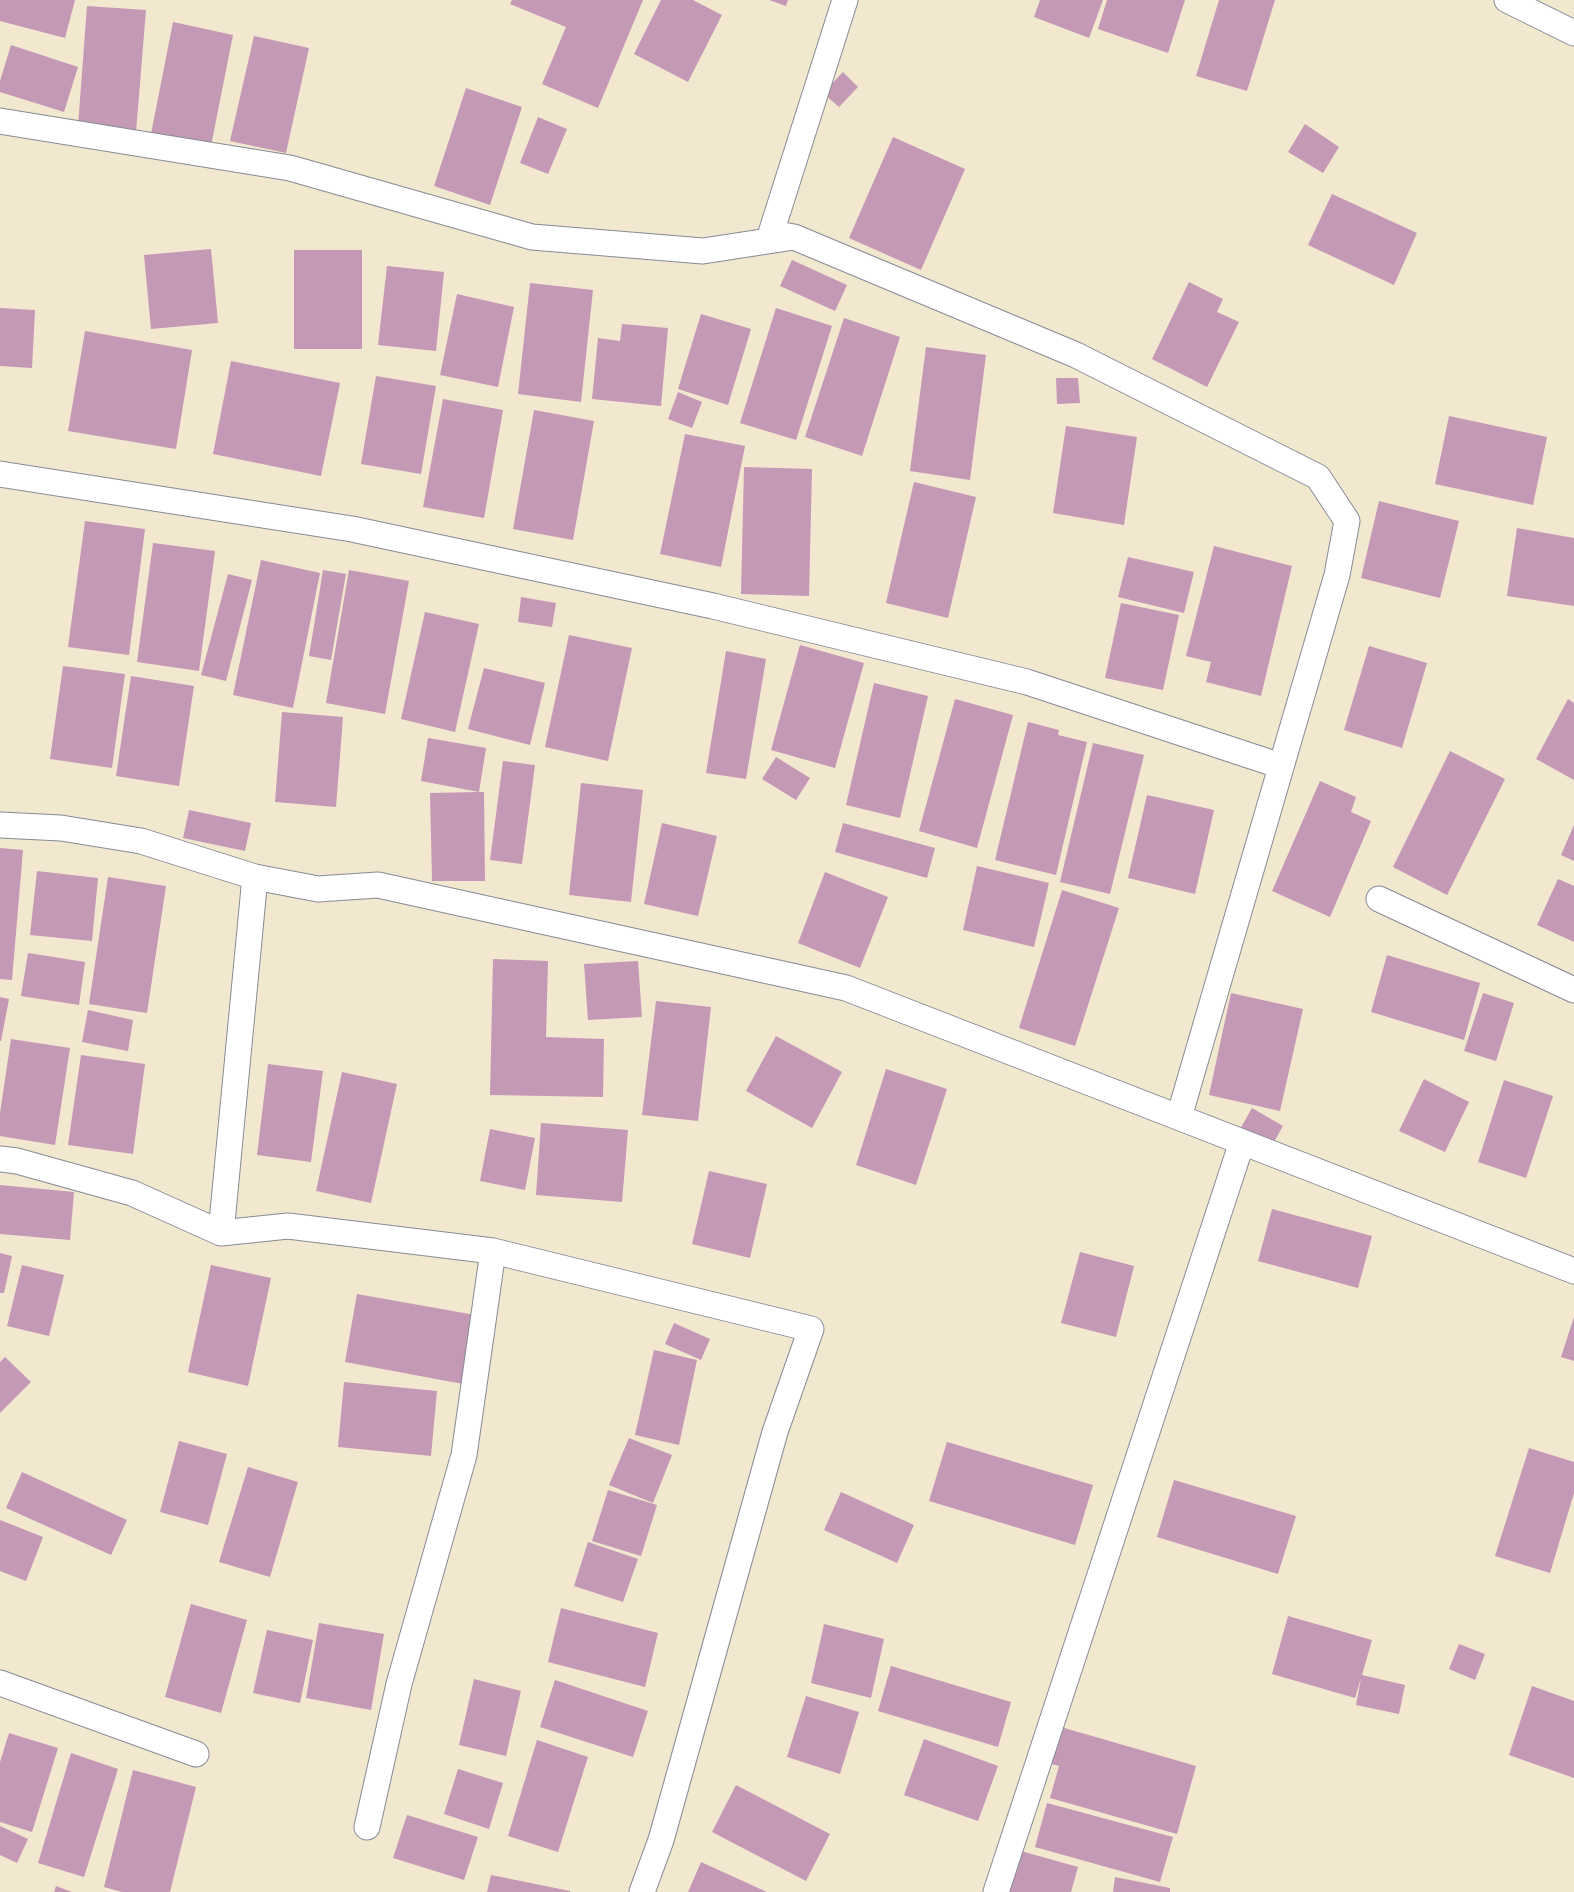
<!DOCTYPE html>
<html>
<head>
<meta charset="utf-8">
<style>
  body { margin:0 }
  canvas { display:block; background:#f2e7cf }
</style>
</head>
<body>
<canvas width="1574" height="1892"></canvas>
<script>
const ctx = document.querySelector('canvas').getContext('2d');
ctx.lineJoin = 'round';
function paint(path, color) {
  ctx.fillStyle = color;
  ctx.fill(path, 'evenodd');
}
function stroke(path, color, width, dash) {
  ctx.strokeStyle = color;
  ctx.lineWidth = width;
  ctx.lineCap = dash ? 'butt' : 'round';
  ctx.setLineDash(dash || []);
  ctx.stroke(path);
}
const building = new Path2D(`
  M0 0H75L65 38 0 21Z
  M512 0H643L598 108 542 84 566 27 510 4Z
  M661 0H693L722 15 688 82 634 54Z
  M769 0H788L786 6Z
  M1040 0H1103L1089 38 1034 17Z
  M1107 0H1185L1168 53 1098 29Z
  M1219 0H1275L1247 91 1196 76Z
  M87 6 146 10 136 132 78 126Z
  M173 22 233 35 210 151 150 139Z
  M254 36 309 48 286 153 230 141Z
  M11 45 78 67 64 112 0 92V81Z
  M843 72 858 87 839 107 823 93Z
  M466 88 522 107 490 205 434 186Z
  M538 117 567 129 548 174 520 163Z
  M1305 124 1339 147 1323 173 1288 152Z
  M893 137 965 169 921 270 849 238Z
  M1332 194 1417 233 1394 285 1308 245Z
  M211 249 218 323 151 329 144 255Z
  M294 250H362V349H294Z
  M792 260 847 285 835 311 780 286Z
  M387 266 444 272 436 351 378 345Z
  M1189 282 1223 299 1217 312 1239 322 1207 387 1152 359Z
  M530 283 593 290 581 402 518 394Z
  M457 294 514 307 498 387 440 375Z
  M0 308 35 310 32 368 0 366Z
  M776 308 832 326 796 440 740 423Z
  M701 314 751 329 728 405 678 389Z
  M844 318 900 337 862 456 805 437Z
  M622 324 668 328 661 406 592 399 598 338 620 341Z
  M85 331 192 350 176 449 68 431Z
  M926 347 986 355 970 480 910 471Z
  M231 361 340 383 321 476 213 454Z
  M376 376 436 386 421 474 361 464Z
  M1056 378H1078L1080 403 1057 404Z
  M678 392 702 402 692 428 668 419Z
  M443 399 503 410 484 518 423 507Z
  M534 410 594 421 573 540 513 529Z
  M1449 416 1547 437 1533 505 1435 484Z
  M1066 426 1137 437 1124 525 1053 513Z
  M685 434 745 446 721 567 660 554Z
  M744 467 812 469 809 596 741 594Z
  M914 482 976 497 948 618 886 603Z
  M1379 501 1459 521 1440 598 1361 578Z
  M85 521 145 529 129 655 68 647Z
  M1517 528 1574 538V606L1507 596Z
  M153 543 215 551 199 671 137 662Z
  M1214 546 1292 566 1261 696 1206 682 1211 662 1186 656Z
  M1128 557 1194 572 1184 613 1118 597Z
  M261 560 320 573 293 708 233 695Z
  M323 570 346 574 331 660 309 656Z
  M349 570 409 581 385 714 326 703Z
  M228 574 252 580 226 681 201 675Z
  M521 597 556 603 552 627 518 622Z
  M1121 603 1179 615 1163 690 1105 678Z
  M425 612 479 624 455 732 401 719Z
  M569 635 632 648 608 761 545 747Z
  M800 645 864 663 835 768 771 750Z
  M1369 646 1427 663 1402 748 1344 730Z
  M726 651 766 659 746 779 706 773Z
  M63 666 125 674 112 768 50 759Z
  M484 668 545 683 530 745 468 729Z
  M131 676 194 686 179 786 116 776Z
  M874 683 928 696 900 818 846 805Z
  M955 699 1013 715 977 848 919 831Z
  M1568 699 1574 703V780L1536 759Z
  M282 712 343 717 336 807 275 802Z
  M1028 722 1059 730 1058 735 1087 742 1056 875 995 860Z
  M428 738 486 748 479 792 421 781Z
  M1093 743 1144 755 1110 894 1060 882Z
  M1450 751 1505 779 1447 895 1393 867Z
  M776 757 810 778 796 800 762 779Z
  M503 761 535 765 522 864 490 860Z
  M1320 781 1356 797 1351 812 1371 821 1330 917 1272 891Z
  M581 783 643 790 631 902 569 895Z
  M479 792H484L485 881H432L430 793Z
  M1147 795 1214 810 1195 894 1128 878Z
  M189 810 251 823 245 851 183 838Z
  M662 823 717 836 698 916 644 904Z
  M843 823 935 848 927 878 835 852Z
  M1574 825V861L1561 855Z
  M0 848 23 850 12 980 0 979Z
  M977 866 1049 883 1034 947 963 930Z
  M37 871 98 878 92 941 30 935Z
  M825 872 888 897 860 968 798 943Z
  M108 877 166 886 147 1013 89 1004Z
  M1558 879 1574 886V942L1537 925Z
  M1062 890 1119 908 1075 1046 1019 1028Z
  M28 953 85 962 79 1005 21 996Z
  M1387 955 1480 983 1464 1040 1371 1012Z
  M493 959 548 961 546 1037 604 1039 603 1097 490 1095Z
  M638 961 642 1017 588 1020 584 964Z
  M1231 993 1303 1009 1280 1111 1209 1095Z
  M1483 993 1514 1003 1496 1061 1464 1051Z
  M0 997 9 999 1 1041H0Z
  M656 1001 711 1007 698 1121 642 1115Z
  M88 1010 133 1020 128 1051 82 1042Z
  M776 1036 842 1072 812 1128 746 1091Z
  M11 1039 70 1048 55 1145 0 1136V1113Z
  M81 1055 145 1064 133 1154 68 1145Z
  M268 1064 323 1071 311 1162 257 1155Z
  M886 1069 947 1089 916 1185 856 1165Z
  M342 1072 397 1084 371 1203 316 1191Z
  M1424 1079 1469 1102 1445 1152 1399 1131Z
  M1504 1080 1553 1096 1526 1178 1478 1162Z
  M1252 1108 1283 1126 1270 1149 1239 1131Z
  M541 1123 628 1130 622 1202 536 1195Z
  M490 1129 535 1138 525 1190 480 1181Z
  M709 1171 767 1184 750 1258 692 1244Z
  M0 1185 74 1192 70 1240 0 1234Z
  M1272 1209 1372 1236 1358 1288 1258 1261Z
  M1080 1252 1134 1266 1116 1337 1061 1323Z
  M0 1253 12 1256 4 1293H0Z
  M22 1265 64 1275 49 1336 7 1326Z
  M211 1265 271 1278 248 1386 188 1372Z
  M357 1294 475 1315 463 1384 345 1362Z
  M1574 1317V1361L1561 1357Z
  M674 1323 710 1339 701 1360 665 1344Z
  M654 1350 697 1360 679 1445 635 1435Z
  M5 1357 31 1382 0 1413V1362Z
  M344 1382 437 1391 431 1456 338 1447Z
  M629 1438 672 1455 653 1503 609 1485Z
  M179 1441 227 1454 208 1525 160 1512Z
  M947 1442 1093 1485 1075 1545 929 1501Z
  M1529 1448 1574 1462V1493L1550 1573 1495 1556Z
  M248 1467 298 1482 270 1577 219 1562Z
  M22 1472 127 1520 111 1555 6 1508Z
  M1174 1480 1296 1516 1278 1574 1157 1537Z
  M608 1490 657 1505 641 1556 592 1541Z
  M841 1492 914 1525 897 1563 824 1530Z
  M0 1520 43 1537 26 1581 0 1571Z
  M588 1542 638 1559 623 1602 574 1586Z
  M191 1604 247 1620 221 1713 165 1697Z
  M561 1608 658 1633 645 1687 548 1662Z
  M1288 1616 1372 1640 1362 1675 1405 1685 1399 1714 1356 1705 1361 1678 1355 1698 1272 1674Z
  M319 1623 384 1634 371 1710 306 1698Z
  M824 1624 884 1639 871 1698 811 1683Z
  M267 1630 313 1640 300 1703 253 1693Z
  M1459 1644 1485 1654 1475 1680 1449 1669Z
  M891 1666 1011 1702 998 1747 878 1711Z
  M474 1679 521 1691 506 1756 459 1745Z
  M555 1680 648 1711 633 1757 540 1727Z
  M1532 1686 1574 1701V1778L1509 1755Z
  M806 1696 859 1712 840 1774 787 1757Z
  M1054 1725 1196 1766 1177 1834 1050 1798 1059 1766 1043 1762Z
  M9 1733 58 1748 32 1832 0 1822V1762Z
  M924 1739 998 1766 978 1821 904 1795Z
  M537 1740 588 1757 558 1852 508 1836Z
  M71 1753 118 1769 84 1877 38 1863Z
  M458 1769 503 1783 489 1829 444 1814Z
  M133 1770 196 1787 170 1892H122L104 1887Z
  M736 1785 830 1834 806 1881 712 1832Z
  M1047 1803 1173 1837 1160 1882 1035 1847Z
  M407 1815 478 1837 464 1880 393 1858Z
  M0 1826 28 1839 17 1863 0 1855Z
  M1021 1851 1078 1867 1071 1892H1009Z
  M701 1862 767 1892H688Z
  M491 1875 570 1891V1892H487Z
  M1115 1877 1170 1888V1892H1113Z
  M56 1886 72 1892H54Z`);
const minor = new Path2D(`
  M1507 0 1574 33
  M0 121 290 168 532 237 703 251 794 237 1076 355 1318 477 1347 521 1337 575 1179 1117
  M794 237 771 233 845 0
  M0 474 352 529 713 606 1027 682 1281 766
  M0 825 61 828 141 841 255 877 318 889 378 885 846 988 1574 1271
  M1379 899 1574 990
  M0 1159 17 1161 132 1193 221 1233 255 877
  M221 1233 288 1226 493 1251 811 1329 775 1432 661 1840 642 1892
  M0 1683 196 1754
  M367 1827 399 1684 464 1455 493 1251
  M996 1892 1242 1142`);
paint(building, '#c499b5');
stroke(minor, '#868b96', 27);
stroke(minor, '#fff', 25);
</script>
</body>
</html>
